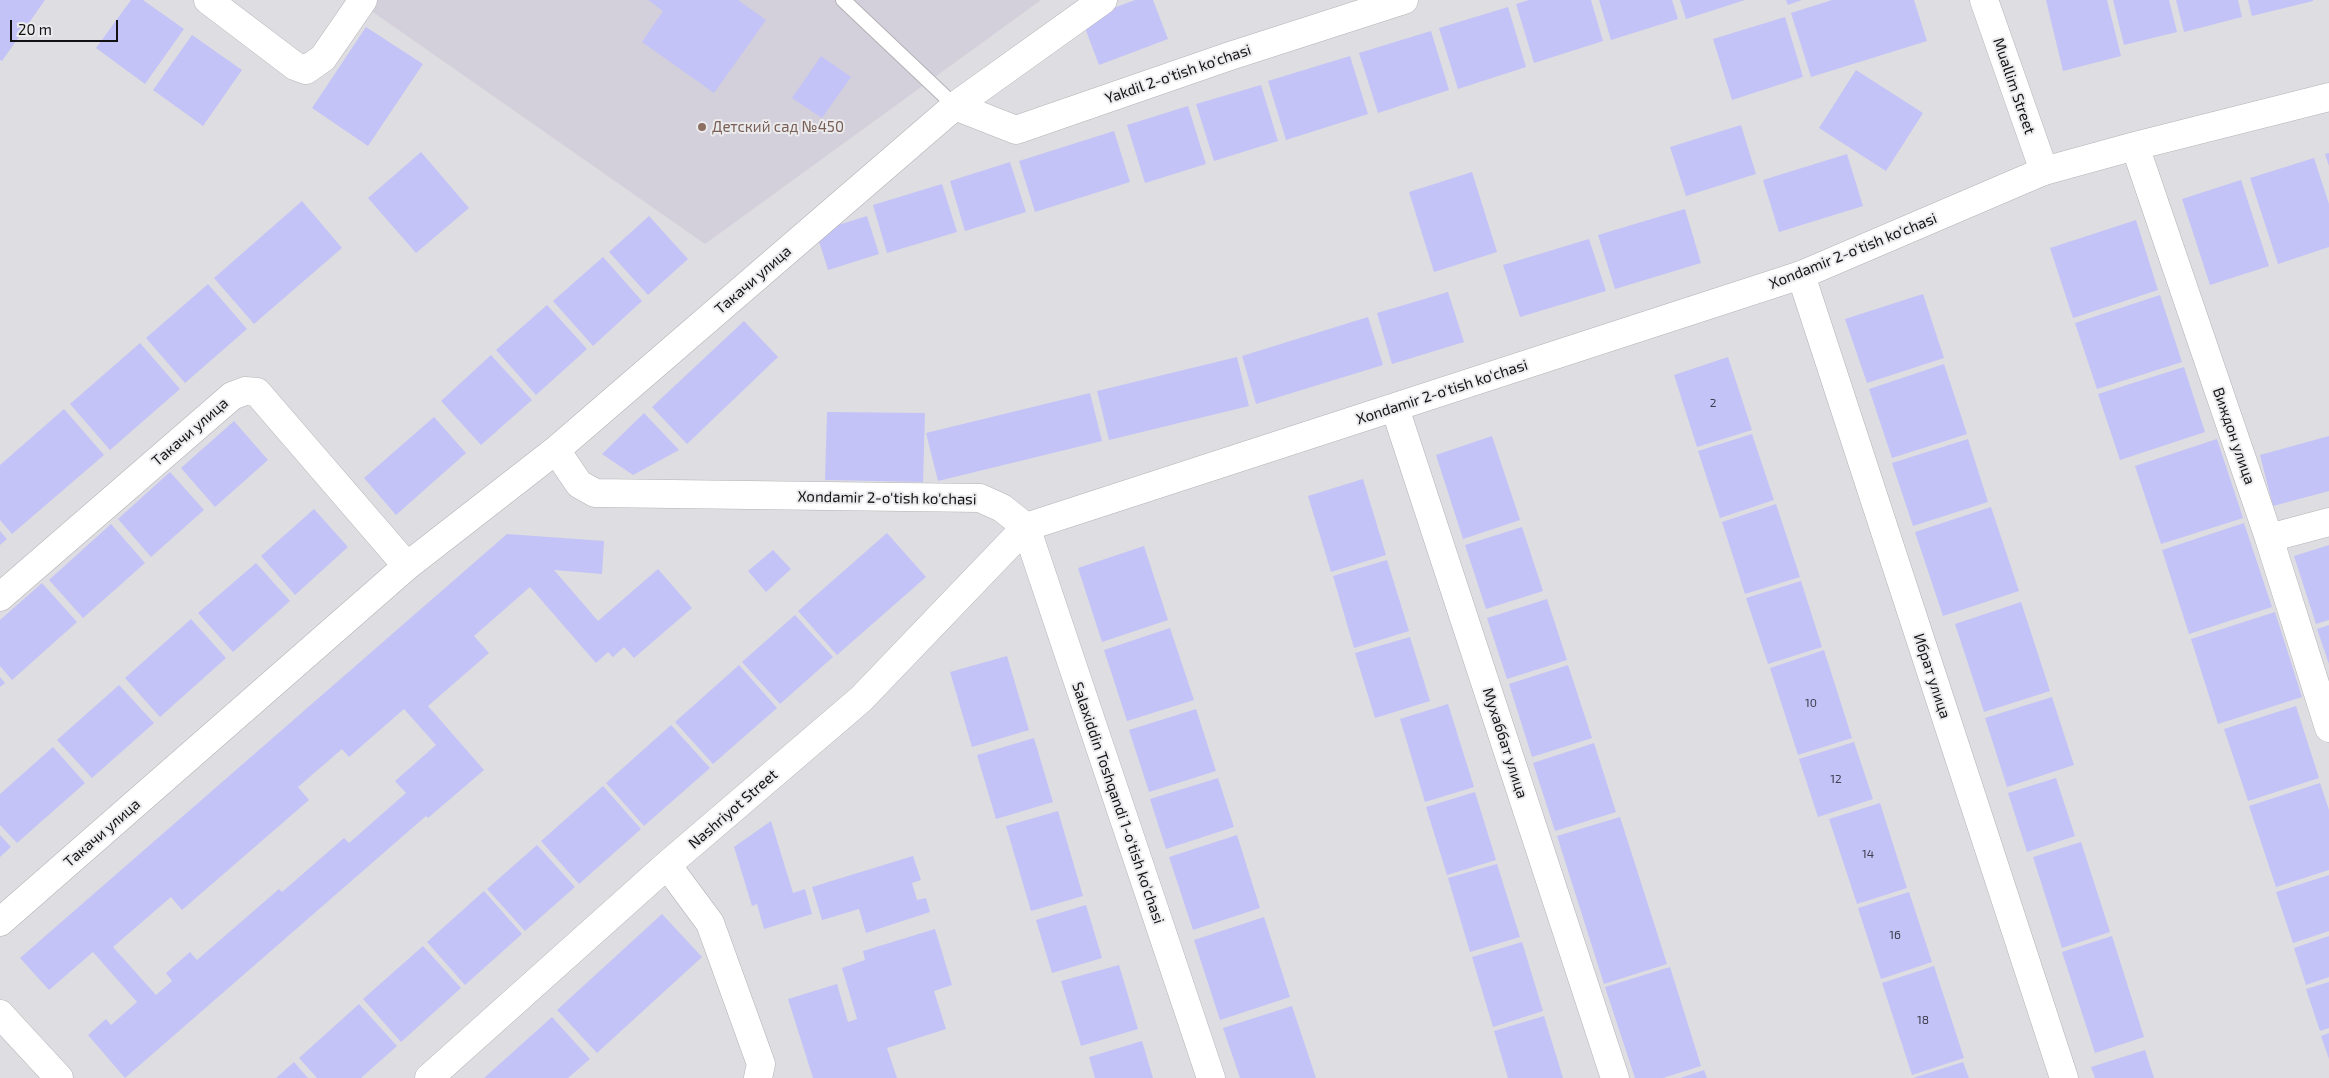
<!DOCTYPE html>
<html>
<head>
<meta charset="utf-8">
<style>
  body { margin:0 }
  #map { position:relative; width:2329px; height:1078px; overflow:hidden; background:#dedde1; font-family:"Exo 2",sans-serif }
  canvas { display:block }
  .scale { position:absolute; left:10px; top:20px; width:108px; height:22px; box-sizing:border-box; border:2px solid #121113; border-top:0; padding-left:6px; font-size:15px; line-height:18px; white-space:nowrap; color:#121113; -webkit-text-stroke:4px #ebebee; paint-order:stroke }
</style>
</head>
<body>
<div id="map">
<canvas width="2329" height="1078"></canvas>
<div class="scale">20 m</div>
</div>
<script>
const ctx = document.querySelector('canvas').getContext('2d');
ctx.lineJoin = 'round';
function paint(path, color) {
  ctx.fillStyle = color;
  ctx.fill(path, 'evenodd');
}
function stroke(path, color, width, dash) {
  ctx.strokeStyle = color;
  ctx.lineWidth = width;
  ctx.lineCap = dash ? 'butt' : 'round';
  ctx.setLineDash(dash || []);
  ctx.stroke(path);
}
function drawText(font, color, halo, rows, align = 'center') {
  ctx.font = font + ' "Exo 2",sans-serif';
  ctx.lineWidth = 4;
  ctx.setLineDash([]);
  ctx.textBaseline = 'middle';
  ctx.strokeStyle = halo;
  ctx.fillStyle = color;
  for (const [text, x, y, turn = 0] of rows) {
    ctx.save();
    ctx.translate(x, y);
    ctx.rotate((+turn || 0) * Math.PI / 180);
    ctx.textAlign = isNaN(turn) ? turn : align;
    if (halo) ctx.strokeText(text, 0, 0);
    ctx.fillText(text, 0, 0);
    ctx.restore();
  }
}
const built = new Path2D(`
  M377 0H1041L705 244 370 10Z`);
const building = new Path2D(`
  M0 0H45L2 61 0 60Z
  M131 0H143L184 29 145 84 96 48Z
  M648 0H738L766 20 714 93 642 42 663 11Z
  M1135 0H1153L1168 39 1099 65 1082 20Z
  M1529 0H1591L1603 41 1534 63 1516 4Z
  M1599 0H1672L1678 19 1611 40Z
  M1680 0H1745L1686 19Z
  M1786 0H1802L1788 5Z
  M1832 0H1914L1927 41 1811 77 1791 13Z
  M2046 0H2107L2121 56 2063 71Z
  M2113 0H2169L2177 32 2124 45Z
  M2176 0H2238L2242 17 2184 32Z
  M2248 0H2313V1L2252 16Z
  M1508 7 1526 67 1458 89 1439 28Z
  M1785 17 1803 77 1732 100 1713 39Z
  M366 27 423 64 368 146 312 108Z
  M1431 31 1449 90 1378 113 1359 53Z
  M192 35 242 70 203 126 153 90Z
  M821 56 851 77 822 118 792 98Z
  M1350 56 1368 114 1286 140 1268 81Z
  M1856 70 1923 113 1886 171 1819 128Z
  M1261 85 1278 141 1214 161 1196 104Z
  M1188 106 1206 164 1145 183 1127 125Z
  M1741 125 1756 174 1686 196 1670 147Z
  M1114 131 1130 182 1035 212 1019 161Z
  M421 152 469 208 416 253 368 198Z
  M2329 153V166L2325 154Z
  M1847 154 1863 206 1779 232 1763 180Z
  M2314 158 2329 204V247L2278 264 2250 178Z
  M1010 162 1026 212 965 231 950 181Z
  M1472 172 1497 252 1434 272 1409 192Z
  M2241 180 2269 266 2210 285 2182 199Z
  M942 184 957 232 887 253 873 205Z
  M302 201 342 248 254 324 214 278Z
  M1685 209 1701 263 1615 289 1598 235Z
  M649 216 688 259 648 295 609 252Z
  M867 216 879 254 828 270 816 232Z
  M2136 220 2158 290 2073 318 2050 248Z
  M1589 239 1606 291 1520 317 1503 265Z
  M603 257 642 301 593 346 553 301Z
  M208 284 247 329 185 383 146 338Z
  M1448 292 1464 342 1392 364 1377 313Z
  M1923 294 1944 358 1867 383 1845 319Z
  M2160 295 2182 362 2097 389 2075 323Z
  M547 305 587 349 536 395 496 350Z
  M1368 317 1383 365 1256 404 1242 356Z
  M744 321 778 357 687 444 652 407Z
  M140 343 180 389 110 450 70 404Z
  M491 355 532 400 481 445 441 401Z
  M1237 357 1249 406 1109 440 1097 391Z
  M1728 357 1752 430 1697 447 1674 375Z
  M1944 364 1967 434 1892 458 1869 389Z
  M2184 367 2205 432 2120 460 2098 394Z
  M1090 393 1102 441 938 481 926 433Z
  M64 409 104 455 12 534 0 520V465Z
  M827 412 925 413 923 482 825 480Z
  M644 413 679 450 633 475 602 454Z
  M434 417 466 453 396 515 364 478Z
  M234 421 268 460 215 507 181 468Z
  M1752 434 1774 500 1720 518 1698 451Z
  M1492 436 1520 520 1463 539 1436 455Z
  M2329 436V491L2273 506 2260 455Z
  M1968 439 1988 502 1913 526 1892 463Z
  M2217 439 2243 518 2161 544 2135 466Z
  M170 472 204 510 151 557 118 519Z
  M1363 479 1386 555 1331 572 1308 496Z
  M1776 504 1800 577 1745 594 1722 522Z
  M1991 507 2019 591 1943 616 1915 532Z
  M314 509 348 547 295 595 261 556Z
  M2244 523 2272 607 2189 634 2162 550Z
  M111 524 145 563 83 618 49 580Z
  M1522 527 1543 591 1486 609 1465 545Z
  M0 531 7 539 0 545Z
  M887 533 926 577 837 655 798 611Z
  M507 534 604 541 602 574 554 570 598 621 658 569 692 608 634 658 624 647 613 657 608 652 596 663 530 587 474 636 489 653 428 706 484 770 428 818 426 816 125 1078 88 1035 106 1019 111 1025 137 1002 93 952 49 990 20 958ZM404 709 436 745 395 781 406 793 349 843 344 838 282 892 279 889 197 960 190 952 166 973 172 981 156 995 113 947 171 897 182 910 309 800 298 787 342 749 349 757Z
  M2329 545V620L2316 624 2294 556Z
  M1144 546 1168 620 1102 642 1078 568Z
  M773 550 791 569 766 592 748 571Z
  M1387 560 1409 631 1354 648 1333 576Z
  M256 563 290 601 233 652 198 613Z
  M1801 581 1822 647 1768 664 1746 598Z
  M42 583 77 622 12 680 0 666V620Z
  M1547 599 1567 660 1507 679 1487 618Z
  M2021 602 2050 691 1984 712 1955 624Z
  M2275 612 2302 697 2218 724 2191 639Z
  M795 615 833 657 780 704 742 662Z
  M191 619 226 658 160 717 125 678Z
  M2329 625V664L2317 629Z
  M1170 628 1194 700 1127 721 1104 650Z
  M1410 637 1430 701 1375 718 1355 653Z
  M1824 650 1852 738 1798 755 1770 668Z
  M1007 656 1029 730 972 747 950 672Z
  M739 665 777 708 713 764 675 722Z
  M1568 665 1592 738 1532 757 1509 684Z
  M0 677 5 683 0 687Z
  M119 685 154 723 92 778 57 740Z
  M2052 697 2074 765 2007 787 1985 718Z
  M1448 704 1474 787 1425 802 1400 719Z
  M2296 706 2319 778 2248 801 2224 729Z
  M1196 709 1216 771 1149 792 1129 730Z
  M671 725 710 768 644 826 606 783Z
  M1034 738 1053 802 996 819 977 755Z
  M1854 742 1873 799 1818 817 1799 759Z
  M1594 743 1616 812 1555 831 1533 763Z
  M53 747 85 783 17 843 0 825V794Z
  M1218 778 1234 827 1166 849 1150 799Z
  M2056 778 2075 836 2027 852 2008 793Z
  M2320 783 2329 810V870L2276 887 2249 806Z
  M603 786 641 829 579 884 541 841Z
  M1475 792 1496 860 1447 875 1426 807Z
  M1880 803 1907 888 1857 904 1829 819Z
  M1058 811 1083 896 1031 911 1006 826Z
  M1620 817 1667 964 1604 984 1557 836Z
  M771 821 793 893 805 889 812 914 764 929 757 904 752 906 734 847Z
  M0 835 11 847 0 857Z
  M1237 835 1260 908 1193 930 1169 857Z
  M2081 842 2110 932 2062 948 2033 857Z
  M537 845 575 887 525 931 487 889Z
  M913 856 921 880 912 883 917 900 926 898 930 912 866 933 859 909 822 920 812 887Z
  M1497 864 1520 937 1470 952 1448 878Z
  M2329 875V931L2293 943 2276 892Z
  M484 891 522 934 465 985 427 942Z
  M1909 892 1932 962 1881 979 1858 908Z
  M1086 905 1102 958 1052 973 1036 920Z
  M662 914 702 957 597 1053 557 1010Z
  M1264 917 1290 997 1220 1020 1194 940Z
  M935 929 952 985 934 991 946 1029 887 1048 897 1078H813L788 999 837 984 848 1022 857 1019 842 968 865 960 863 951Z
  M2112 936 2144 1037 2095 1053 2062 952Z
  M2329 936V977L2306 985 2294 948Z
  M1522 942 1543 1011 1493 1027 1472 957Z
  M423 946 461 988 401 1042 363 999Z
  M1119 965 1138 1029 1081 1046 1061 981Z
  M1934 966 1964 1058 1912 1075 1882 983Z
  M1670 967 1701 1066 1663 1078H1635L1605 987Z
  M2329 982V1028L2320 1031 2306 989Z
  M359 1004 397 1046 361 1078H317L299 1058Z
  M1292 1006 1316 1078H1240L1223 1028Z
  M1544 1016 1563 1078H1508L1494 1031Z
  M552 1017 590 1059 568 1078H484Z
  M2329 1033V1059L2321 1036Z
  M1142 1041 1153 1078H1095L1089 1057Z
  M2145 1050 2154 1078H2095L2091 1067Z
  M294 1062 308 1078H276Z
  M1963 1062 1969 1078H1913Z
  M1704 1070 1707 1078H1680Z`);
const service = new Path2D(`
  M843 0 955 106`);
const minor = new Path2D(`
  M208 0 295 66 306 70 323 58 363 0
  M955 106 1016 130 1230 56 1404 0
  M2135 146 2269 538 2329 728
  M2044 171 2135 146 2329 97
  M1395 408 1615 1078
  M556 450 579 484 595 493 980 498 1002 508 1026 527 1801 275
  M2269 538 2329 522
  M0 597 232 396 245 391 257 392 407 566
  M667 865 710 923 761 1064 758 1078
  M0 922 407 566 556 450 955 106 1103 0
  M0 1014 59 1078
  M429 1078 667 865 861 699 1026 527 1211 1078`);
const tertiary = new Path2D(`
  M1984 0 2044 171 1801 275 2064 1078`);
const markers = [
  [702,127,5,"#8d6e63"]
];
const numberNames = [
  ["2",1713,403],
  ["10",1811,703],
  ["12",1836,779],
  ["14",1868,854],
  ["16",1895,935],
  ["18",1923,1020]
];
const streetNames = [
  ["Yakdil 2-o'tish ko'chasi",1178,74,-19],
  ["Muallim Street",2014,86,71],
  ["Xondamir 2-o'tish ko'chasi",1853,251,-22],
  ["Такачи улица",753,280,-41],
  ["Xondamir 2-o'tish ko'chasi",1442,392,-18],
  ["Такачи улица",190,432,-41],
  ["Виждон улица",2234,436,71],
  ["Xondamir 2-o'tish ko'chasi",887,498,1],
  ["Ибрат улица",1932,676,72],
  ["Мухаббат улица",1505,743,72],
  ["Salaxiddin Toshqandi 1-o'tish ko'chasi",1118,803,71],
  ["Nashriyot Street",733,809,-41],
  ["Такачи улица",102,833,-41]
];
const educationNames = [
  ["Детский сад №450",712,127]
];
paint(built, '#d3d0db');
paint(building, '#c3c3f8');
stroke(service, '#b3b2b6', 16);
stroke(minor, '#b3b2b6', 29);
stroke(tertiary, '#b3b2b6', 29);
stroke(service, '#fff', 14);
stroke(minor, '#fff', 28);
stroke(tertiary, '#fff', 28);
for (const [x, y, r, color] of markers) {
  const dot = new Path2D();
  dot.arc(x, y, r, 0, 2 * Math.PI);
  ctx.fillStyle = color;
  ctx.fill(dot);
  stroke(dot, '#ebebee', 2);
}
drawText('12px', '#3e3e4c', null, numberNames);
drawText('15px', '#121113', '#ebebee', streetNames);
drawText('15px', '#785e54', '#ebebee', educationNames, 'left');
</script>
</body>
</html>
